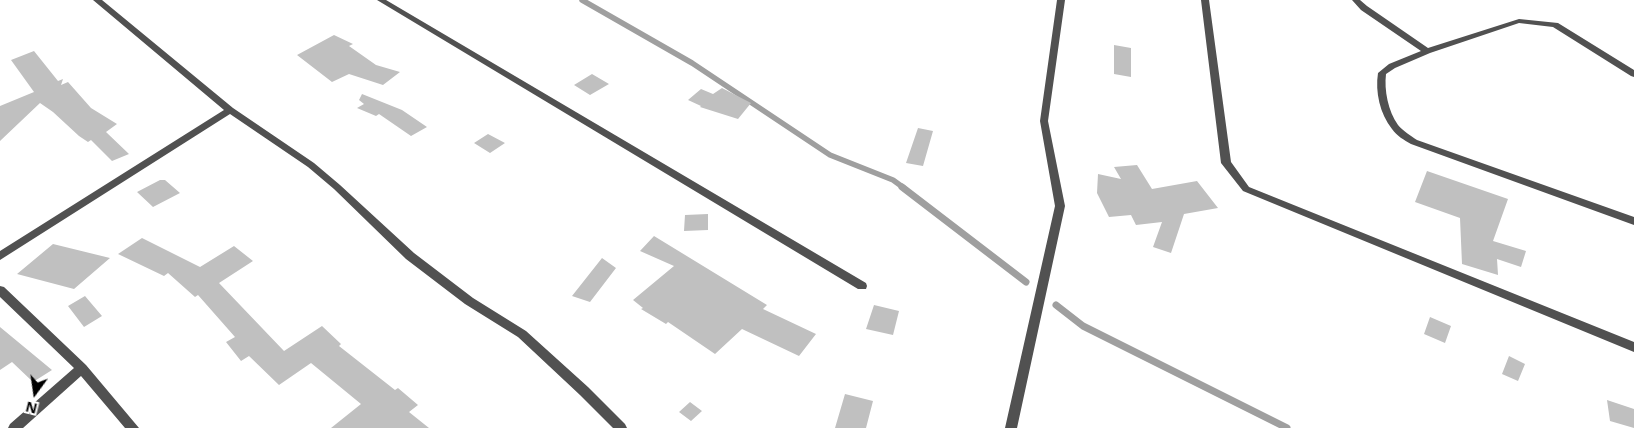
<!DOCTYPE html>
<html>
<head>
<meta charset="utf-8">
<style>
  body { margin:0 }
  #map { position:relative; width:1634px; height:428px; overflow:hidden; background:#fff; font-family:"Noto Sans",sans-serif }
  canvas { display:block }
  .north { position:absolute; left:10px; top:368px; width:50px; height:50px; -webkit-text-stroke:4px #fff; paint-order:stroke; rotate:194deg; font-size:14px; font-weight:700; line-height:20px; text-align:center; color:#000 }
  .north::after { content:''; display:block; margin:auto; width:18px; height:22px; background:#000; clip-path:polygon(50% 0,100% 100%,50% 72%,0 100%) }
</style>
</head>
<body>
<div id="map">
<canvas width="1634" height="428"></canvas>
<div class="north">N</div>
</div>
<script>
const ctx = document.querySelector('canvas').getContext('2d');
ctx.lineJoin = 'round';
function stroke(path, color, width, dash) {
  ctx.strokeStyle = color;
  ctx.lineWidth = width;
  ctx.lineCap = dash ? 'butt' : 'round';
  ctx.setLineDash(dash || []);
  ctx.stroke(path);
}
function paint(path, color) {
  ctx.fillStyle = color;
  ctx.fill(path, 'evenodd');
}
const streamFar1 = new Path2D(`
  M582 0 692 63 830 155 893 180 904 188`);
const stream = new Path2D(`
  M902 187 1026 282
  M1056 305 1083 326 1287 428`);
const building = new Path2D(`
  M334 35 353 44 349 46 376 65 400 72 383 85 349 74 332 82 297 55Z
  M1114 45 1131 48V77L1114 74Z
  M34 51 58 81 63 79 61 85 68 82 91 108 117 124 106 132 129 154 112 161 91 140 88 142 79 136 53 112 40 103 0 141V106L34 92 11 60Z
  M592 74 609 84 590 95 574 85Z
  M722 88 751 103 738 119 700 107 701 106 688 100 701 89 713 94Z
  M362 94 402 110 427 127 411 136 379 114 376 116 357 108 364 104 359 100Z
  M918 128 933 131 923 166 906 163Z
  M488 134 505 143 490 153 474 143Z
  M1137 165 1152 189 1197 181 1218 208 1184 214 1171 253 1153 247 1162 222 1136 225 1131 215 1109 217 1097 193 1098 174 1121 179 1114 167Z
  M1427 171 1508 199 1493 241 1526 251 1521 267 1497 259 1498 275 1462 264 1460 218 1415 202Z
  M160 180H165L180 193 153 207 137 192Z
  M708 214V230L684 231 685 215Z
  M654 236 767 305 763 309 816 334 799 356 742 329 715 354 668 322 666 324 641 309 643 308 633 300 674 266 640 251Z
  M142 238 200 267 234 246 253 261 219 283 284 351 322 326 341 344 339 346 395 390 398 388 418 405 409 412 429 428H331L361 404 311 363 279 385 249 356 241 361 226 342 235 337 198 295 195 297 168 273 164 276 118 254Z
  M53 244 110 258 74 289 17 274Z
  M602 258 616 268 590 302 572 296Z
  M85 296 102 316 84 327 68 306Z
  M874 305 899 311 893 335 866 329Z
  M1430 317 1451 326 1445 343 1424 334Z
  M0 327 52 370 33 382 12 362 0 370Z
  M1509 356 1525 364 1518 381 1502 374Z
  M845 394 873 401 866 428H835Z
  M1607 400 1634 409V428L1610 421Z
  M690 402 702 411 691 421 679 412Z`);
const minor = new Path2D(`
  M93 0H102L233 108 314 163 340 185 414 253 473 298 526 331 588 387 625 424 627 428H613L580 395 518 337 465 304 406 259 334 189 308 167 230 114 0 260V251L224 110Z
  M377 0H386L866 283 867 286 866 289H858Z
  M1057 0H1065L1048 121 1065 206 1017 428H1005L1055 206 1040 121Z
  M1201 0H1209L1231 162 1249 187 1634 342V352L1243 191 1221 163Z
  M1352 0H1360L1367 6 1428 48 1519 19 1558 23 1634 70V77L1631 76 1553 27 1519 23 1430 53 1395 68 1386 74C1384 90 1388 111 1398 125 1403 131 1411 136 1417 140L1634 217V225L1411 144C1404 140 1397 136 1392 129 1380 114 1375 92 1378 73L1389 64 1421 51 1361 10Z
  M0 286 4 287 86 365 139 428H125L81 376 23 428H8L10 424 74 368 0 297Z`);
stroke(streamFar1, '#9f9f9f', 5.5);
stroke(stream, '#9f9f9f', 7);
paint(building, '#c0c0c0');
paint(minor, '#515151');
</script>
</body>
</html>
